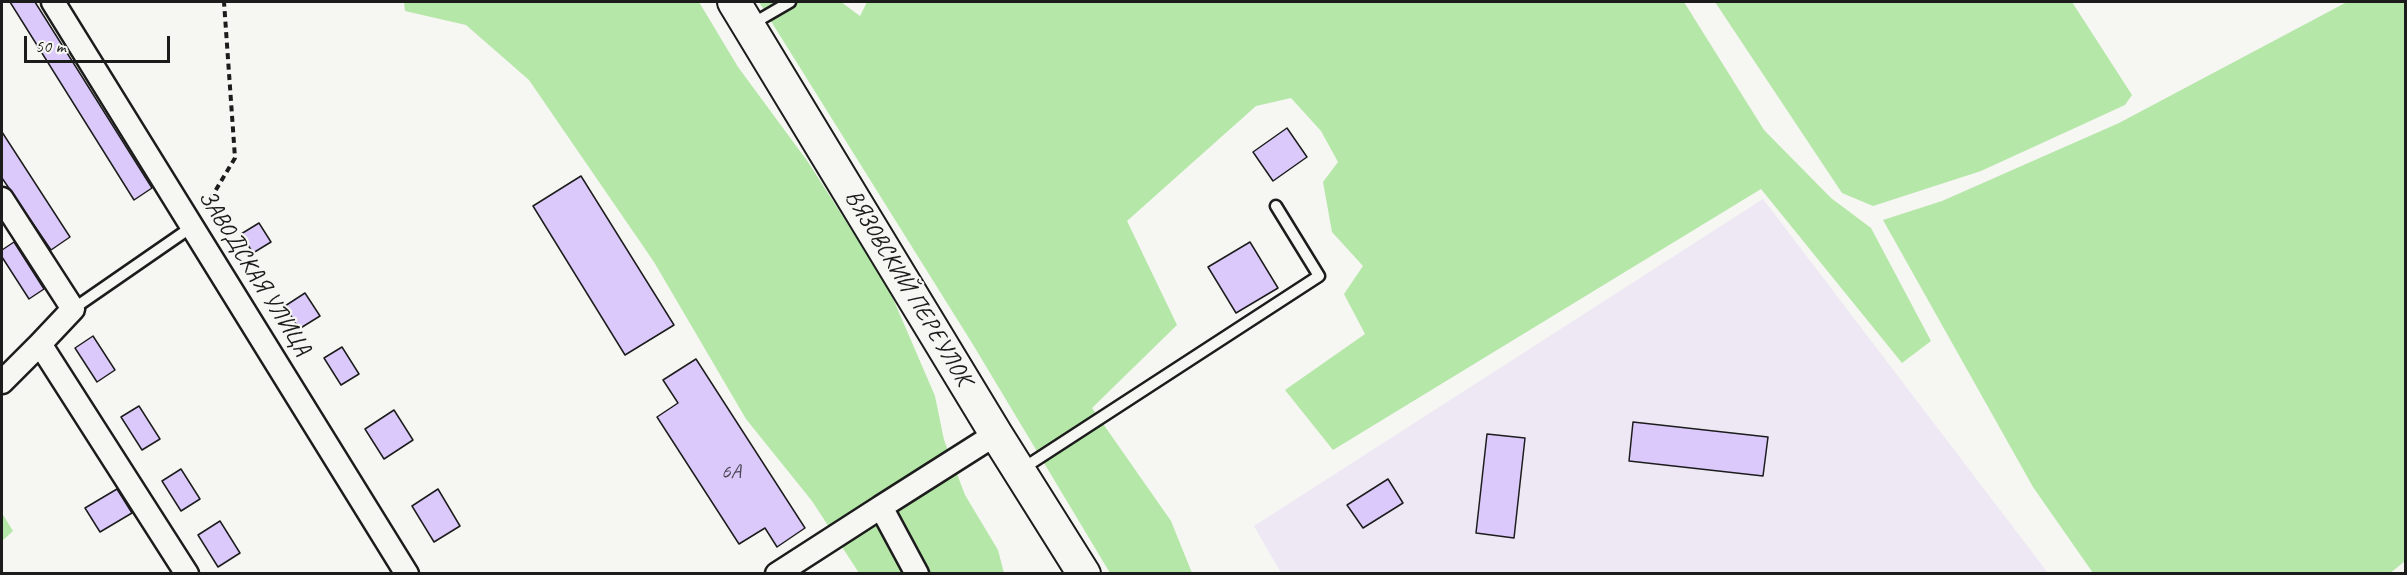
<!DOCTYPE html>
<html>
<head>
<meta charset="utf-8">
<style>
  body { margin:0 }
  #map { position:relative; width:2407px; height:575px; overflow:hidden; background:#f6f6f2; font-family:Caveat,sans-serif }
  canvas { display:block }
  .frame { position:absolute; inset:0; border:3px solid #1c1c1c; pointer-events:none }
  .scale { position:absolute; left:24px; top:36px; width:146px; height:27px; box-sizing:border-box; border:3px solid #1c1c1c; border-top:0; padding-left:8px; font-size:18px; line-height:21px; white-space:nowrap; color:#1c1c1c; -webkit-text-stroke:4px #f6f6f2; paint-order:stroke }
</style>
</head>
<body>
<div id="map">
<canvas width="2407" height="575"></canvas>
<div class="frame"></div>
<div class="scale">50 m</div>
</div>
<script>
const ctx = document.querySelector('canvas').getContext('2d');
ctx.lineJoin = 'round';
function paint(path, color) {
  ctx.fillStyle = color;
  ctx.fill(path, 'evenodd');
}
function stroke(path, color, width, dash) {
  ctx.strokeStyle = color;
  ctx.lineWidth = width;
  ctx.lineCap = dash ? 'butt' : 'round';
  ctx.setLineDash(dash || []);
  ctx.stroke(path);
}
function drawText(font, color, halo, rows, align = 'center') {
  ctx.font = font + ' Caveat,sans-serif';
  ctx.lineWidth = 4.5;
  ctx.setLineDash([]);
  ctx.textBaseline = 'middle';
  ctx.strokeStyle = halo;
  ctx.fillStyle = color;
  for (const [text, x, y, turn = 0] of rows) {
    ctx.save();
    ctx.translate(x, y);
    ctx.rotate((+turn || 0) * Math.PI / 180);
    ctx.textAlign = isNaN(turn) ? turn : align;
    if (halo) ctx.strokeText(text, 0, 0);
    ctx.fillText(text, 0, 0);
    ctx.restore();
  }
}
const built = new Path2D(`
  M1763 199 2048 573H1281L1254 526Z`);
const green = new Path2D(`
  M404 2H699L738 67 808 162 888 287 935 396 944 440 965 495 998 550 1004 573H859L812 501 746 419 654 262 529 80 466 25 405 11Z
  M759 2H841L860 16 867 2H1684L1764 130 1831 198 1871 228 1931 341 1902 363 1761 189 1333 450 1285 390 1365 334 1344 294 1363 266 1332 232 1323 182 1338 162 1321 131 1291 98 1256 106 1127 221 1177 325 1092 408 1171 521 1192 573H1110L972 343Z
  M1715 2H2072L2132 95 2125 105 1981 171 1873 206 1842 193Z
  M2347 2H2405V561L2389 574 2093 573 2033 487 1883 220 1942 201 2119 123Z
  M2 513 13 531 2 541Z`);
const building = new Path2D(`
  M10 2H35L152 188 134 200Z
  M1287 128 1307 157 1273 181 1253 152Z
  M2 132 70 237 51 250 2 178Z
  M581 176 674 325 625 355 533 206Z
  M259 223 271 242 253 253 241 234Z
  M14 242 44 289 29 299 2 257V250Z
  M1250 242 1278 288 1236 313 1208 267Z
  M305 293 320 316 299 329 285 306Z
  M93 336 115 370 97 382 75 348Z
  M342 347 359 374 341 385 324 358Z
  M696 359 805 528 777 547 765 528 739 544 657 417 678 403 663 380Z
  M139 406 160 439 142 450 121 417Z
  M394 410 413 440 384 459 365 429Z
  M1633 422 1768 437 1763 476 1629 461Z
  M1487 434 1525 438 1514 538 1476 533Z
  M181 469 200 499 181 511 162 481Z
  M1388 479 1403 503 1363 528 1347 505Z
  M117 489 132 513 100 532 85 508Z
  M438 489 460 526 434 542 412 506Z
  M220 521 240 553 218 567 198 535Z`);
const path = new Path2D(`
  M205 208 235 158 224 2`);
const lane = new Path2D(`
  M752 24 790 2
  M73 309 193 226
  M1022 469 1319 276 1276 206`);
const street = new Path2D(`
  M53 2 407 574
  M2 199 73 309 40 344 187 574
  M2 382 40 344
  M777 574 881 507
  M917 574 881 507 996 434`);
const secondary = new Path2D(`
  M734 2 996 434 1084 574`);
const numberNames = [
  ["6А",731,472]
];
const streetNames = [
  ["ЗАВОДСКАЯ УЛИЦА",254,273,58],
  ["ВЯЗОВСКИЙ ПЕРЕУЛОК",908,288,59]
];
paint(built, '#eee8f5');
paint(green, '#b5e7a8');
paint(building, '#dbc9fb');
stroke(building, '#1c1c1c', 1.5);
stroke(lane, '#1c1c1c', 15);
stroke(street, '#1c1c1c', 27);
stroke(secondary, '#1c1c1c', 36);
stroke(path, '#1c1c1c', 4, [6, 4.5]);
stroke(lane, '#f6f6f2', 10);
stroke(street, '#f6f6f2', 22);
stroke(secondary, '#f6f6f2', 32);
drawText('21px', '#4c4754', null, numberNames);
drawText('24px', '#1c1c1c', '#f6f6f2', streetNames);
</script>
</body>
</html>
